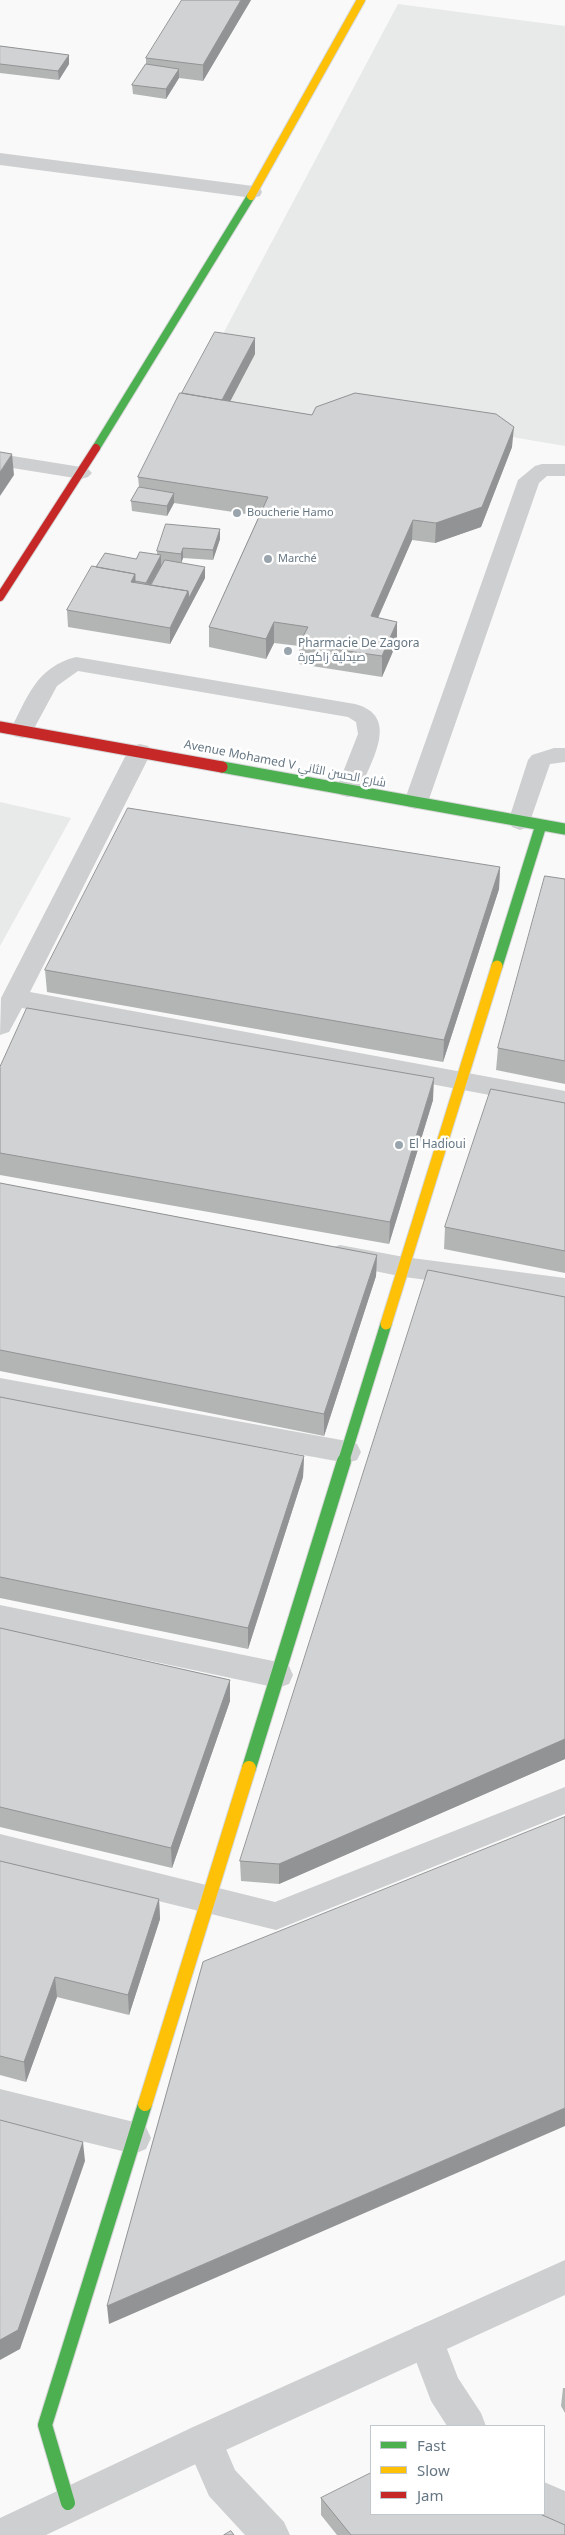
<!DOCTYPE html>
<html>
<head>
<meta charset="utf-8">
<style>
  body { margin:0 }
  #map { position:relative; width:565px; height:2535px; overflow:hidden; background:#f9f9f9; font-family:"Noto Sans",sans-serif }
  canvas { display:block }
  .legend { position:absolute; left:370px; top:2425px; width:175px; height:90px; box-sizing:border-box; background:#fff; border:1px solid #c1c8cd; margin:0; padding:6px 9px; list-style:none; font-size:15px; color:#657683 }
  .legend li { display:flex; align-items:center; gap:10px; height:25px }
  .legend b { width:25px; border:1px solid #c1c8cd }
</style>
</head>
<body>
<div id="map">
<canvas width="565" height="2535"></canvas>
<ul class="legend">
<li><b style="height:6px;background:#4caf50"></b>Fast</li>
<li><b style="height:6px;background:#ffc107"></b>Slow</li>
<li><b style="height:6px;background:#c62828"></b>Jam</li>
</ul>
</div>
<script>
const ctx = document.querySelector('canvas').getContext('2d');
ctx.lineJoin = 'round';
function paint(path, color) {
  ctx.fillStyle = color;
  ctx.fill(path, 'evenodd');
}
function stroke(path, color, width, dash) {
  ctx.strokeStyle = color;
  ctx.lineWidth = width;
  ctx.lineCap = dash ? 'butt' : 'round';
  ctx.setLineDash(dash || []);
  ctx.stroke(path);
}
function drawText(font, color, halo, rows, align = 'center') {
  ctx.font = font + ' "Noto Sans",Cairo,sans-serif';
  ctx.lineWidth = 5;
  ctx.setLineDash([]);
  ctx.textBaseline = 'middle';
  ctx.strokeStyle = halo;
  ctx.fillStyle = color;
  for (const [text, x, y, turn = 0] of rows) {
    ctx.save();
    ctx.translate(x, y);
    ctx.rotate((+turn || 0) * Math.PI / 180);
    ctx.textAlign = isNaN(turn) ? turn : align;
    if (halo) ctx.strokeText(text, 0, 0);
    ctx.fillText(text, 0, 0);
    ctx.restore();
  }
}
const built = new Path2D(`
  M398 4 565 26V446L494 434 316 426 181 413Z
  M0 802 71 818 0 946Z`);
const lane = new Path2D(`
  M542 464H565V476H547L539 483 428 802 424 807 416 809 408 807 404 802 518 480 535 466Z
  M76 657 355 704C401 716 371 761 360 790L356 795 348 797 340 795 336 790 358 734 356 722 348 717 78 671 57 686 30 736 22 738 14 736 10 731C27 698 36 667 76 657Z
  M554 748H565V762L550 764 528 827 520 830 512 827 508 822 528 760 532 755Z
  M426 2323 439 2328 458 2378 481 2413 486 2426H447L431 2401 408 2340 413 2328Z
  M204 2423 217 2428 235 2470 284 2522 290 2535H245L209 2496 185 2441 191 2428Z
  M544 2482 565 2491V2530L531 2514H544Z`);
const street = new Path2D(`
  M0 153 253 186 260 188 262 192 260 196 253 198 0 165Z
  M0 454 81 467 88 469 92 473 88 477 81 479 0 466Z
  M140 744 148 746 152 751 30 992 565 1091V1109L22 1008 9 1032 0 1035 1 998 128 751 132 746Z
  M340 1245 404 1257 565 1278V1298L404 1277 330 1262 326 1255 330 1248Z
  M0 1378 347 1441 357 1444 361 1452 357 1460 347 1463 0 1400Z
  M0 1605 278 1662 289 1666 293 1675 289 1684 278 1688 0 1629Z
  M565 1787V1814L276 1930 0 1862V1834L275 1902Z
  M0 2089 134 2122 146 2127 151 2138 146 2149 134 2154 0 2121Z
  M565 2260V2295L217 2454 46 2535H0V2518L191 2428Z`);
const fastFar2 = new Path2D(`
  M96 448 251 196`);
const fastFar1 = new Path2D(`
  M222 767 565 829
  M497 966 541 825
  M343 1463 386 1324`);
const fast = new Path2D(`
  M249 1768 344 1461
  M68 2503 45 2425 145 2104`);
const slowFar2 = new Path2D(`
  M251 196 361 0`);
const slowFar1 = new Path2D(`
  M386 1324 497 966`);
const slow = new Path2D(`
  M145 2104 249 1768`);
const jamFar1 = new Path2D(`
  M0 597 96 448`);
const jam = new Path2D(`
  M0 727 222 767`);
const wall = new Path2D(`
  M251 0 203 81 179 78 166 99 133 94 132 85 146 64V58Z
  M0 46 69 55V64L59 80 0 73Z
  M255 354 230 401 312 415 512 447 481 527 435 543 412 540 378 618 397 622V642L382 677 299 664V646L274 643 266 659 209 647V627L259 516 174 503 167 516 132 511 131 501 139 487 138 477 182 393Z
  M220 529V539L213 560 183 558 181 563 205 578 170 644 68 627 67 610 96 567 157 555V551Z
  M500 867 499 889 443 1062 47 992 45 970Z
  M565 879V1084L496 1070 498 1048Z
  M0 1067 433 1100 389 1244 0 1175Z
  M565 1103V1273L444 1249 445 1227Z
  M0 1183 377 1255 376 1276 324 1436 0 1371Z
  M565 1297V1759L279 1884 241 1881 240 1861Z
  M0 1397 304 1456 303 1477 248 1649 0 1598Z
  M0 1628 230 1680V1701L172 1868 0 1827Z
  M0 1861 159 1899 160 1919 129 2015 57 1997 26 2082 0 2075Z
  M563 2388H565V2413L561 2406Z
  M321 2498 565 2535H337L321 2515Z`);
const shadedWall = new Path2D(`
  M241 0H251L203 81V65Z
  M69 55V64L59 80 58 71Z
  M179 69V78L166 99V89Z
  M255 338V354L221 419 220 402Z
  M514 427 512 447 481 527 435 543 436 523Z
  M12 454 14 475 0 496V472Z
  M174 493V503L167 516V506Z
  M413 520 412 540 370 636 371 616Z
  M220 529V539L213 560V550Z
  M183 548V558L181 564V554Z
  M161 555V566L147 591 146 583Z
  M205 567V578L170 644V628L188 591Z
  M135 574 136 591 131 582Z
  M274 622V643L266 659V639Z
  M397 622V642L382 677V656Z
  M500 867 499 889 443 1062 444 1040Z
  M434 1078 433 1100 389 1244 390 1222Z
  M377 1255 376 1276 324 1436V1414Z
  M304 1456 303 1477 248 1649V1628Z
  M230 1680V1701L172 1868 171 1848Z
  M565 1739V1759L279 1884V1864Z
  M159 1899 160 1919 129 2015 128 1995Z
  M55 1977 57 1997 26 2082 24 2062Z
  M565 2108V2126L109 2324 107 2306Z
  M83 2142 85 2161 20 2349 0 2360V2340Z`);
const building = new Path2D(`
  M182 0H241L203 65 146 58Z
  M0 46 69 55 58 71 0 64Z
  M146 64 179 69 166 89 132 85Z
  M215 332 255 338 222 400 182 393Z
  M180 393 312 415 316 407 355 393 496 414 514 427 482 507 436 523 413 520 371 616 397 622 382 656 299 644 308 627 274 622 266 639 209 627 268 497 138 477Z
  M0 452 12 454 0 472Z
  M139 487 174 493 167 506 131 501Z
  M166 524 220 529 213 550 183 548 181 554 157 551Z
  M140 552 161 555 146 583 135 581V574L96 567 105 553 136 559Z
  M165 560 205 567 189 598 188 591 145 584 146 583 151 584Z
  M92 566 135 574 131 582 188 591 170 628 67 610Z
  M128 808 500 867 444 1040 45 970Z
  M545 876 565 879V1061L498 1048Z
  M27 1008 434 1078 390 1222 0 1153V1067Z
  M491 1089 565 1103V1251L445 1227Z
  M0 1183 377 1255 324 1414 0 1350Z
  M428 1270 565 1297V1739L279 1864 240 1861Z
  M0 1397 304 1456 248 1628 0 1577Z
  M0 1628 230 1680 171 1848 0 1807Z
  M565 1817V2108L107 2306 203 1962Z
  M0 1861 159 1899 128 1995 55 1977 24 2062 0 2056Z
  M0 2120 83 2142 18 2330 0 2340Z
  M371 2473V2514H540L565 2525V2535H351L321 2498Z
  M231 2531 234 2535H224Z`);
const markers = [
  [237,513,5,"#99a4ac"],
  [268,559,5,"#99a4ac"],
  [288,651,5,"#99a4ac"],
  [399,1145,5,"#99a4ac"]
];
const farPoinames = [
  ["Boucherie Hamo",247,513],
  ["Marché",278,559]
];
const poiNames = [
  ["Pharmacie De Zagora",298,644],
  ["صيدلية زاكورة",298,658],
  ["El Hadioui",409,1145]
];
const streetNames = [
  ["Avenue Mohamed V شارع الحسن الثاني",285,764,11]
];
paint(built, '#e8e9e9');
stroke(fastFar2, '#d5d6d7', 10);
stroke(fastFar1, '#d5d6d7', 13);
stroke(fast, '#d5d6d7', 16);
stroke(slowFar2, '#d5d6d7', 10);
stroke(slowFar1, '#d5d6d7', 13);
stroke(slow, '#d5d6d7', 16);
stroke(jamFar1, '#d5d6d7', 10);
stroke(jam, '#d5d6d7', 13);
paint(lane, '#cecfd0');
paint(street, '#cecfd0');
stroke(fastFar2, '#4caf50', 8);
stroke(fastFar1, '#4caf50', 11);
stroke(fast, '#4caf50', 14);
stroke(slowFar2, '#ffc107', 8);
stroke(slowFar1, '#ffc107', 11);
stroke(slow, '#ffc107', 14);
stroke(jamFar1, '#c62828', 8);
stroke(jam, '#c62828', 11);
paint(wall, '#b3b5b5');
paint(shadedWall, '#929394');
paint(building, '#d0d2d3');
stroke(building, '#929394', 1);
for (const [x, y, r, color] of markers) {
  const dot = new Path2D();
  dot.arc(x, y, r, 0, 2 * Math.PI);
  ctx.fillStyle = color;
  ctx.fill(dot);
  stroke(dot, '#fff', 2);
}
drawText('11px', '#657683', '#fff', farPoinames, 'left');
drawText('12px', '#657683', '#fff', poiNames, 'left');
drawText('12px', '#657683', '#fff', streetNames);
</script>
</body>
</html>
